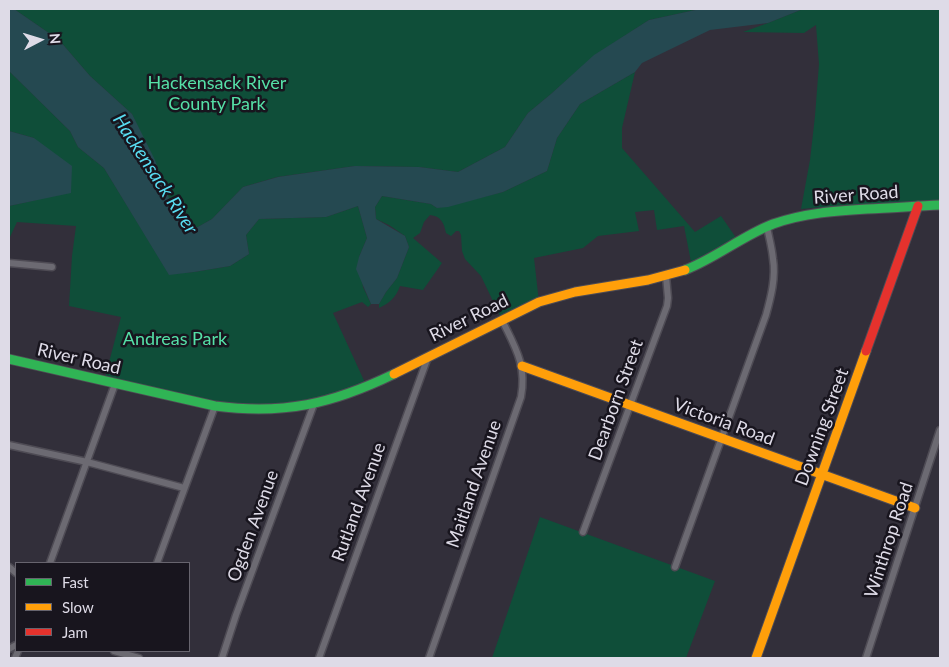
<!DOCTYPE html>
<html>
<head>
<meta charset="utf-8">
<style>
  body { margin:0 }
  #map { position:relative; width:949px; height:667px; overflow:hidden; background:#322f3a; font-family:Lato,sans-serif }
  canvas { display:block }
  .frame { position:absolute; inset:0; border:10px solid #dedbe7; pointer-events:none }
  .legend { position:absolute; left:15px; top:562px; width:175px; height:90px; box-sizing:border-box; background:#18151e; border:1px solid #67646e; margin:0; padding:6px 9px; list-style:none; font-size:15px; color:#dedbe7 }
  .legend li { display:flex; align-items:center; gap:10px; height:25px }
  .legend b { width:25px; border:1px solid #67646e }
  .north { position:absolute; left:15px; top:15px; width:50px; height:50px; -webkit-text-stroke:4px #18151e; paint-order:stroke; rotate:85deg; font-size:14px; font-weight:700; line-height:20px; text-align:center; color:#dedbe7 }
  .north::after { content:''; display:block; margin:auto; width:18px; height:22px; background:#dedbe7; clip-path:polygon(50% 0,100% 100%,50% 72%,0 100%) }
</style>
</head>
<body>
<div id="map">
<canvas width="949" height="667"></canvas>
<div class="frame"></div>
<ul class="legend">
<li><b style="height:6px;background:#30b455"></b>Fast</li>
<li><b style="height:6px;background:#ff9f0a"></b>Slow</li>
<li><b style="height:6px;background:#e5322d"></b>Jam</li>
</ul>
<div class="north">N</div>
</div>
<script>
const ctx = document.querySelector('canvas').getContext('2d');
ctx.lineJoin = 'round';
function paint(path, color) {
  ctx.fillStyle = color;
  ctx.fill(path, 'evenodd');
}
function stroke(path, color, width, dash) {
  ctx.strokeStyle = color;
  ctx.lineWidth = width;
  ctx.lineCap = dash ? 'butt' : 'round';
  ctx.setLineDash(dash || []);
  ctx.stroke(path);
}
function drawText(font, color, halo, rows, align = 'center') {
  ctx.font = font + ' Lato,sans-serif';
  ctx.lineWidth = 5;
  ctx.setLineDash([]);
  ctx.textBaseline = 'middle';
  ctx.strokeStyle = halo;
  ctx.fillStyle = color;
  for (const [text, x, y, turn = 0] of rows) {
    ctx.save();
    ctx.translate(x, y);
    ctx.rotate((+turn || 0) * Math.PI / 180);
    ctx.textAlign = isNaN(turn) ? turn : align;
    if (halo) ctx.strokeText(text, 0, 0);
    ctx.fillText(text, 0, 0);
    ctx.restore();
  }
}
const green = new Path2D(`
  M14 9H700L649 20 595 55 551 94 528 113 505 147 458 172 419 167 355 166 277 177 243 187 212 219 196 228 189 227 176 217 132 114 90 76 59 40Z
  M803 9H940V205L823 212 822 207 801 209 810 160 815 116 819 64 816 25 804 33 743 32 768 23Z
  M9 71 70 131 78 147 104 168 169 274 194 272 230 266 249 254 246 235 259 219 326 217 358 206 367 238 359 257 363 287 371 304 368 307 362 302 333 313 367 387 314 404 238 409 104 381 121 317 69 306 72 256 76 226 17 222 9 239V206L36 200 34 138 9 131Z
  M635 72 622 128V148L695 232 721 216 739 242 692 267 684 226 657 230 654 210 635 212 639 231 598 236 583 248 534 258 539 302 502 320 481 276 465 259 462 251 461 235 459 231H456L451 236 446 233C444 223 441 216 430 215L424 222 420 233 413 238 442 263 423 290 400 286C396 297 390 303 379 308V304L386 292 397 278 409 247 405 236 389 225 376 219 375 207 382 196 431 204 437 208 503 192 547 171 557 138 580 104Z
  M540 517 715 581 686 658H492Z`);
const water = new Path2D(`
  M9 9H14L59 40 90 76 132 114 155 160 176 217 189 227 196 228 212 219 243 187 278 177 355 166 419 167 458 172 505 147 528 113 551 94 594 55 649 20 700 9H803L768 23 710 30 642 63 635 72 580 104 557 138 547 171 503 192 448 207 437 208 431 204 382 196 375 207 376 219 405 236 409 247 397 278 386 292 379 304H371L356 269 359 257 367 238 358 206 326 217 259 219 246 235 249 254 230 266 194 272 169 275 104 168 78 147 70 131 9 71Z
  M9 131 34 138 72 166 71 193 9 206Z`);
const street = new Path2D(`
  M9 263 52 267
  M9 445 87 462 184 488
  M583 532 667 306 668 298 666 276
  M50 563 115 384
  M157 563 215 406
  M9 567 16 573
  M675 567 766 315C771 297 776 277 773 259 772 248 769 237 767 227
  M9 649 16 645
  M114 651 139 658
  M15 658 18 651
  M222 658 236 615 314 404
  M319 658 428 357
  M429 658 521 397C527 365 515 347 502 320
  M866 658 940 430`);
const fast = new Path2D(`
  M685 270C716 258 742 236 773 224 804 213 835 211 867 209 892 208 916 206 940 205
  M9 359 215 406C284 415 332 404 394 374`);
const slow = new Path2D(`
  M522 366 915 508
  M394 374 539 302 575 292 648 280 685 270
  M756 658 866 351`);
const jam = new Path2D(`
  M866 351 918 206`);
const parkNames = [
  ["Hackensack River",217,83],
  ["County Park",217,104],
  ["Andreas Park",175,339]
];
const streetNames = [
  ["River Road",856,195,-4],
  ["River Road",469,318,-26],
  ["River Road",79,359,13],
  ["Dearborn Street",616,400,-70],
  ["Victoria Road",724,422,20],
  ["Downing Street",822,427,-70],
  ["Maitland Avenue",474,484,-71],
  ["Rutland Avenue",359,502,-70],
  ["Ogden Avenue",253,526,-70],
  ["Winthrop Road",889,540,-72]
];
const waterNames = [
  ["Hackensack River",155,174,57]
];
paint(green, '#0f4e39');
paint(water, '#254951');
stroke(street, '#4e4b54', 9);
stroke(fast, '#4e4b54', 11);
stroke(slow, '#4e4b54', 11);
stroke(jam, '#4e4b54', 11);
stroke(street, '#6c6a72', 6);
stroke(fast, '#30b455', 9);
stroke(slow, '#ff9f0a', 9);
stroke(jam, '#e5322d', 9);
drawText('18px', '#55e0a7', '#18151e', parkNames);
drawText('18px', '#dedbe7', '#18151e', streetNames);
drawText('italic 19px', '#58dcf1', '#18151e', waterNames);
</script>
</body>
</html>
